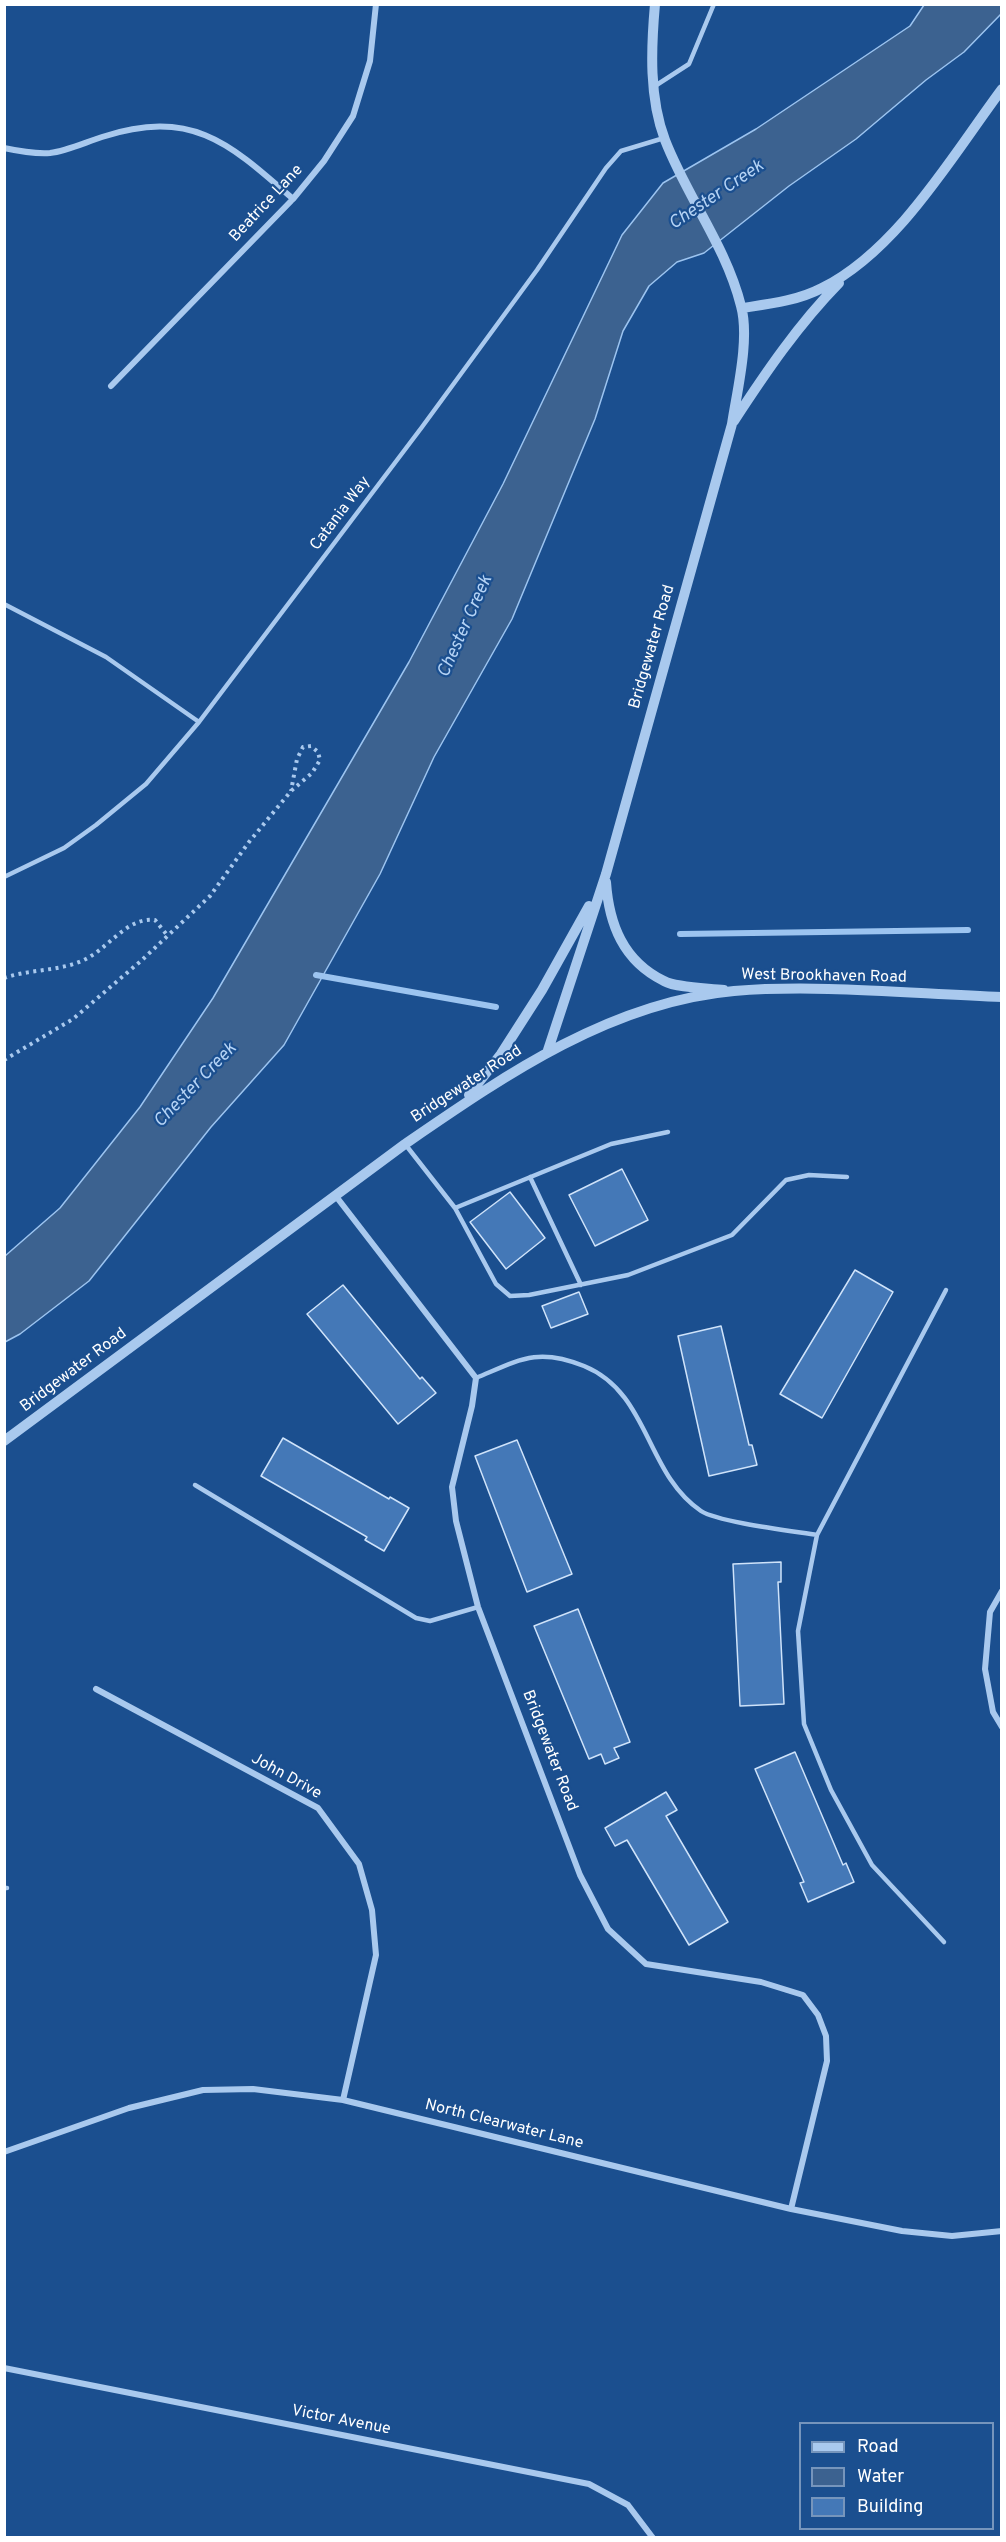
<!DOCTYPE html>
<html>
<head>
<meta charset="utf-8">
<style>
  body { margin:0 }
  #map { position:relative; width:1006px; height:2542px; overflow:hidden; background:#1b4f8f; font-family:Overpass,sans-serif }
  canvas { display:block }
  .frame { position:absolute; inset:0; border:6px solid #fff; pointer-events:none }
  .legend { position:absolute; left:799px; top:2422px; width:195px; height:108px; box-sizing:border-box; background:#1b4f8f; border:2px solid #7695bc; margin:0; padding:8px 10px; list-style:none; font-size:18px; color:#fff }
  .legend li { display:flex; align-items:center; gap:12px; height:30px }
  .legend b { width:30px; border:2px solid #7695bc }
</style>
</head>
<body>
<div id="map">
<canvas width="1006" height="2542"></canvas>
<div class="frame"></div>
<ul class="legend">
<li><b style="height:8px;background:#a9c9ee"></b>Road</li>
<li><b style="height:16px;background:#3c6290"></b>Water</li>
<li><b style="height:16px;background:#4478b7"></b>Building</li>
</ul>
</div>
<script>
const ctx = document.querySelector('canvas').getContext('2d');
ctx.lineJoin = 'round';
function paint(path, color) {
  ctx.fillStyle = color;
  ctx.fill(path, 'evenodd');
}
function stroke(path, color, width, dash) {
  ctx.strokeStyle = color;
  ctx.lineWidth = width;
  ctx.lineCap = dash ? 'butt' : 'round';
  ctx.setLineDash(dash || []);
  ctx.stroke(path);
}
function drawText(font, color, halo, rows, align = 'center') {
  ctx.font = font + ' Overpass,sans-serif';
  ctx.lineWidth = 4.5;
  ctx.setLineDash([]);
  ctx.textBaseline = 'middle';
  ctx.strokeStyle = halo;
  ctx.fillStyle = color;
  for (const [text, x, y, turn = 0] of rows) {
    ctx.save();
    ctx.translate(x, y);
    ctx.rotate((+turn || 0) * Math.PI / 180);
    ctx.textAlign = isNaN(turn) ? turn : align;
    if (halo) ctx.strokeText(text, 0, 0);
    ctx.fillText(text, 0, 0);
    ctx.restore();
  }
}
const water = new Path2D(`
  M924 5H1001V14L964 52 926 80 856 139 789 186 704 253 677 262 649 286 623 331 595 419 512 619 434 757 380 874 284 1045 211 1127 89 1281 20 1334 5 1342V1256L60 1208 140 1107 213 998 409 662 503 484 622 235 663 183 756 129 910 26Z`);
const stream = new Path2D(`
  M680 934 968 930
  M316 975 496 1007`);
const building = new Path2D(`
  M622 1169 648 1220 595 1246 569 1195Z
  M510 1192 545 1238 506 1269 470 1222Z
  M855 1270 893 1292 822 1418 780 1394Z
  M343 1285 420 1379 422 1377 436 1393 398 1424 307 1314Z
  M579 1292 588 1314 551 1328 542 1306Z
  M721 1326 749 1445H752L757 1465 709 1476 678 1336Z
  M283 1438 389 1499 390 1497 409 1508 384 1551 365 1540 367 1537 261 1476Z
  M517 1440 572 1574 527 1592 475 1456Z
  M781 1562V1582H778L784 1704 740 1706 733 1564Z
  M578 1609 630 1742 614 1748 619 1758 605 1764 601 1754 589 1759 534 1626Z
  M795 1752 843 1865 846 1863 854 1882 808 1902 800 1883 804 1882 755 1769Z
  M666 1792 677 1810 666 1816 728 1922 689 1945 627 1840 615 1846 605 1828Z`);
const path = new Path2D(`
  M4 978C33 968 66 972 91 956 111 944 129 917 155 920L167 935
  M4 1060 73 1019 142 960 210 896 249 842 291 791 312 773 320 760 318 752 311 746 303 747 297 759 291 791`);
const service = new Path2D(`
  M655 86 689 64 714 4
  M4 604 106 657 199 722
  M4 877 64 848 96 825 146 784 199 722 422 427 537 270 606 168 621 151 664 138
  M405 1144 455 1208 611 1144 668 1132
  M530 1177 581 1285
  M455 1208 496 1284 510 1296 529 1295 628 1275 732 1235 786 1180 809 1175 847 1177
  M476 1378C519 1360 537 1347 584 1366 650 1393 645 1473 701 1511 718 1522 792 1531 817 1535L946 1290
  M195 1485 416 1618 430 1621 478 1607
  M817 1535 798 1631 804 1724 831 1790 872 1865 944 1942
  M4 1888H7`);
const minor = new Path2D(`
  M4 148C18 151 36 154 50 153 67 151 86 142 102 137 192 108 229 143 293 199
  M111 386 293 199 324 161 353 116 370 61 376 4
  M335 1195 476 1378 472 1406 452 1487 456 1521 478 1607 580 1875 608 1929 646 1964 761 1982 803 1995 818 2015 826 2036 827 2061 791 2209
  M1002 1591 990 1612 985 1669 993 1712 1002 1727
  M96 1689 318 1808 359 1864 372 1910 376 1955 343 2100
  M4 2152 129 2108 203 2090 253 2089 343 2100 791 2209 902 2231 952 2236 1002 2231
  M4 2368 589 2484 628 2505 653 2538`);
const tertiary = new Path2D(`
  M742 308C769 304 797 301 822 288 898 250 952 156 1002 89
  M734 421C766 372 798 325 839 283
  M606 882C609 924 623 961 664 981 677 988 707 988 724 990
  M548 1050 606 874 732 424C737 391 750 339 741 306 726 246 687 197 665 140 649 98 651 49 655 4
  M469 1095 501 1054 542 990 589 906
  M4 1441 405 1144C504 1076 610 1002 734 991 819 984 915 994 1002 997`);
const streetNames = [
  ["Beatrice Lane",267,204,-47],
  ["Catania Way",341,514,-53],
  ["Bridgewater Road",653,647,-74],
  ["West Brookhaven Road",824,977,1],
  ["Bridgewater Road",467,1085,-33],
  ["Bridgewater Road",74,1371,-37],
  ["Bridgewater Road",549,1751,69],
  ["John Drive",286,1777,29],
  ["North Clearwater Lane",504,2125,14],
  ["Victor Avenue",341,2421,11]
];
const waterNames = [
  ["Chester Creek",717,196,-34],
  ["Chester Creek",466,627,-66],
  ["Chester Creek",196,1086,-46]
];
paint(water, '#3c6290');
stroke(water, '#9cc4f0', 1.5);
stroke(stream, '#9cc4f0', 6);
paint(building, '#4478b7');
stroke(building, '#cfe3fa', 1.5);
stroke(path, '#a9c9ee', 4, [3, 4.5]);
stroke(service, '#a9c9ee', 4.5);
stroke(minor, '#a9c9ee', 6);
stroke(tertiary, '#a9c9ee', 10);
drawText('16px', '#fff', '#1b4f8f', streetNames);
drawText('italic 18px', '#b5d3f5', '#1b4f8f', waterNames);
</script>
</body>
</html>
